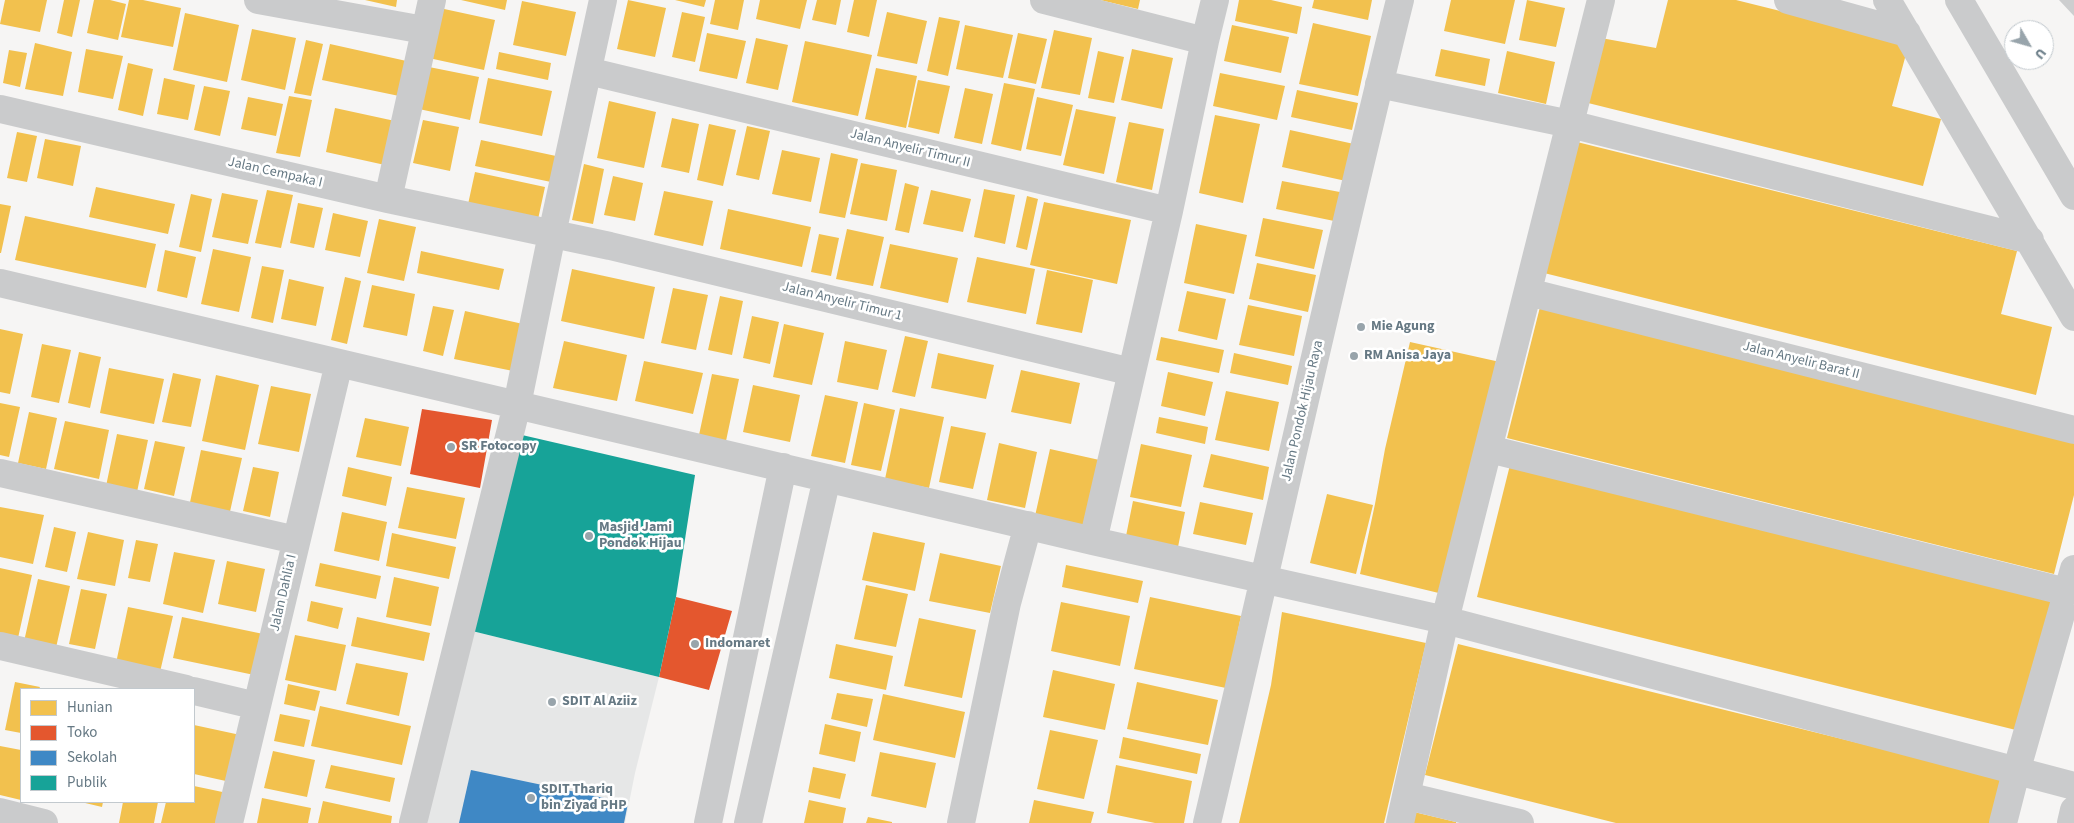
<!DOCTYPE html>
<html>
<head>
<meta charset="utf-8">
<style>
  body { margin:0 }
  #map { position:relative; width:2074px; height:823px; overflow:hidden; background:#f6f5f4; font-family:"Source Sans 3",sans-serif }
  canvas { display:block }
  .legend { position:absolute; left:20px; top:688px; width:175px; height:115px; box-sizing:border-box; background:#fff; border:1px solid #c2c9ce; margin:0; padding:6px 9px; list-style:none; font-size:15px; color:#667984 }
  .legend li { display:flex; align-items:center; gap:10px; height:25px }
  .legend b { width:25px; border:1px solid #c2c9ce }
  .north { position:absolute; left:2004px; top:20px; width:50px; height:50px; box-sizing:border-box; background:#fff; border:1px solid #c2c9ce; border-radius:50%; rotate:128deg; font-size:14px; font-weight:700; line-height:20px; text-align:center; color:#667984 }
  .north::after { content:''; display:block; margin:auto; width:18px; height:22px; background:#98a4ab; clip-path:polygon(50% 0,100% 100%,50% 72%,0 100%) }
</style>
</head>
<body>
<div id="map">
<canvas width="2074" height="823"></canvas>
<ul class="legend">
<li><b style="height:14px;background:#f2c14e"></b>Hunian</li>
<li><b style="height:14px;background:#e4572e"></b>Toko</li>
<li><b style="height:14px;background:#3f88c5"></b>Sekolah</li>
<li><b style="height:14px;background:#17a398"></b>Publik</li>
</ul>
<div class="north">U</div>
</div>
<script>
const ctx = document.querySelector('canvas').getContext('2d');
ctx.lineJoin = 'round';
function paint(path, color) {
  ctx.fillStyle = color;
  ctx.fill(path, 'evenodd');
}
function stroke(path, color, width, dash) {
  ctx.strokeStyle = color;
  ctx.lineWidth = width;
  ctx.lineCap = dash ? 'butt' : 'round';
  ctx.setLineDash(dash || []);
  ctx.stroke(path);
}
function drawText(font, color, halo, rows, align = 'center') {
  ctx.font = font + ' "Source Sans 3",sans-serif';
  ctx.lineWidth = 5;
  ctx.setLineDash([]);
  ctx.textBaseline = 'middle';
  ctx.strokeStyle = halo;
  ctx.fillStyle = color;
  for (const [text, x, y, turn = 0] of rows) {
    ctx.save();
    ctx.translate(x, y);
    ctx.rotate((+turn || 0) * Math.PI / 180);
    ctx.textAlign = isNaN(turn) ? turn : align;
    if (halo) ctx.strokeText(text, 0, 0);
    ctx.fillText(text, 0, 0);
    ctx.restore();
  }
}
const built = new Path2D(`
  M464 629 659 677 635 773 625 823H427Z`);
const homes = new Path2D(`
  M5 0H47L40 32 0 24Z
  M64 0H80L72 37 57 33Z
  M94 0H110L126 4 118 40 87 33Z
  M129 0H143L181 8 173 47 121 37Z
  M365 0H397L396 7Z
  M461 0H507L505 10Z
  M628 0 666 8 655 57 617 49Z
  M675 0H706L704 7Z
  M715 0H744L738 30 710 24Z
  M760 0H807L800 29 756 19Z
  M817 0H841L836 25 812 20Z
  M854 0H877L869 37 847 32Z
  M1100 0H1140L1138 9Z
  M1239 0H1271L1302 7 1297 34 1235 21Z
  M1314 0H1372L1368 20 1312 8Z
  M1451 0H1515L1505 44 1444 31Z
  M1527 0 1565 8 1556 47 1519 40Z
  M1668 0H1736L1909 43 1892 106 1941 119 1923 186 1584 102 1601 38 1656 48Z
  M522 1 576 12 566 56 513 45Z
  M435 7 495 20 484 70 424 57Z
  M682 12 705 17 695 62 672 57Z
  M887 12 927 21 917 64 877 56Z
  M185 13 239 25 227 82 173 70Z
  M939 17 960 21 948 76 927 71Z
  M1313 23 1371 36 1358 96 1299 84Z
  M965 25 1013 35 1003 78 956 69Z
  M1232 25 1289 37 1281 73 1224 61Z
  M252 29 296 38 285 90 241 80Z
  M1054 30 1092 38 1080 95 1041 88Z
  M707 33 746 41 737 79 699 71Z
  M1018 33 1047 39 1036 84 1008 78Z
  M756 38 788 45 778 90 746 83Z
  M306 40 323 44 311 96 294 93Z
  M805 41 872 55 858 116 792 102Z
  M35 43 72 52 63 96 25 89Z
  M330 44 411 62 404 97 322 80Z
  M86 49 123 56 113 99 78 92Z
  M1132 49 1173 58 1162 109 1121 100Z
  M1441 49 1490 59 1485 86 1435 76Z
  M9 50 27 53 20 87 3 83Z
  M1098 51 1124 57 1114 103 1088 98Z
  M1507 51 1555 62 1546 104 1498 93Z
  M499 52 551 63 548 80 496 69Z
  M128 63 153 69 143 116 118 110Z
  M429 67 479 77 470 120 419 109Z
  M876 68 917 76 906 128 865 119Z
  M1220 73 1285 86 1277 120 1213 106Z
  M164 78 195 85 188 120 157 114Z
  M488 78 552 91 542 136 479 123Z
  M918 80 950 86 939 134 908 127Z
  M1004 83 1035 89 1021 151 991 144Z
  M204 86 230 91 220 136 194 130Z
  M965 88 993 94 982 144 954 138Z
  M1297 90 1358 103 1352 130 1291 117Z
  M289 96 312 100 300 157 276 153Z
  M248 97 283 104 276 136 241 129Z
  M1037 97 1073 105 1061 156 1026 149Z
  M609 101 656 112 644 168 597 158Z
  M335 108 395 121 385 165 326 152Z
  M1076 109 1116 117 1104 174 1063 165Z
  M1215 115 1260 124 1243 203 1199 193Z
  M672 118 699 124 689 173 661 167Z
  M423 120 459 127 450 171 413 163Z
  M1129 122 1164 129 1152 190 1116 182Z
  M709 124 736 130 723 186 697 180Z
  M747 126 770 131 759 180 736 175Z
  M1290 130 1354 144 1346 181 1282 167Z
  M17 132 37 136 27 182 7 178Z
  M45 139 81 146 73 186 37 178Z
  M481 140 556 156 551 182 475 166Z
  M1573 141 2017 251 2001 314 2052 327 2036 395 1540 272Z
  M782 150 820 158 811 202 772 194Z
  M831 153 858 159 845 218 819 213Z
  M861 163 897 170 887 221 850 214Z
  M584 164 604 169 593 224 572 220Z
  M475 172 545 187 537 224 467 209Z
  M613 176 643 183 635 221 604 215Z
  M1282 181 1345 193 1339 222 1276 209Z
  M905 183 919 187 909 233 895 230Z
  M96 187 175 204 168 234 89 217Z
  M984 189 1015 195 1005 244 974 237Z
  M267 190 293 195 281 248 255 243Z
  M931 190 971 199 963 232 923 224Z
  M664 191 713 201 703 246 654 235Z
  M222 193 258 200 248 244 212 237Z
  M191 194 212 199 201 252 179 247Z
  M1027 196 1038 199 1027 250 1016 247Z
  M1044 202 1131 220 1117 284 1030 265Z
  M298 203 323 208 314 248 290 243Z
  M0 204 11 206 1 253H0Z
  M728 209 811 227 802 267 720 249Z
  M333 213 368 221 360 257 325 250Z
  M25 216 156 244 146 288 15 260Z
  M1263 218 1323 230 1314 269 1255 256Z
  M379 219 416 227 404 281 367 273Z
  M1196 224 1247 235 1234 294 1184 283Z
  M847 229 884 237 873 286 836 279Z
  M819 234 839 238 831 276 811 272Z
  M890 244 958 258 948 303 880 288Z
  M213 249 251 257 239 312 201 304Z
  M165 250 196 257 187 298 157 291Z
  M421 251 504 269 499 290 417 273Z
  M977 257 1035 269 1026 314 967 302Z
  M1257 263 1316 275 1308 312 1249 299Z
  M262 266 284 270 273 323 251 318Z
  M572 269 655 287 644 339 561 321Z
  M1047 270 1093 280 1082 333 1036 324Z
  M345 277 361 281 347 344 331 340Z
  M289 279 324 287 316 326 281 319Z
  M372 285 415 294 407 336 363 327Z
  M673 288 708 295 696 350 661 343Z
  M1187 291 1226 299 1217 340 1178 331Z
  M720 296 743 301 732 355 708 350Z
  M1248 305 1302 316 1294 356 1239 345Z
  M433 306 454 310 443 356 423 351Z
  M1540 307 2074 439V495L2054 574 1507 438Z
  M465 311 523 324 513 371 454 359Z
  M752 316 779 322 770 364 743 358Z
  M784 324 824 333 812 385 773 377Z
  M0 329 23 334 10 394 0 392Z
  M905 336 928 341 915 397 892 392Z
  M1161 337 1224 350 1219 373 1156 360Z
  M564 341 627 355 617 401 553 388Z
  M845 341 887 350 878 390 837 382Z
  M1410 342 1500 362 1447 595 1360 574 1375 504 1385 449Z
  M42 344 71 350 59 403 31 397Z
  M79 352 101 357 90 408 68 403Z
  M938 353 994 365 986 399 931 388Z
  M1234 353 1292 366 1288 385 1230 373Z
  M644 361 703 373 693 414 635 401Z
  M109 368 164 379 154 424 100 413Z
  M1021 370 1080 383 1071 424 1011 412Z
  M1168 372 1213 382 1205 416 1161 406Z
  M173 373 201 379 191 427 162 422Z
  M712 374 739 379 726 441 699 435Z
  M216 375 259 385 245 450 202 441Z
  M753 385 800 395 790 442 743 432Z
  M271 386 311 394 299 452 258 444Z
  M1226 391 1279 402 1269 451 1215 440Z
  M825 395 858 402 845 463 811 456Z
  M0 403 20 407 9 457 0 455Z
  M864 403 895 410 881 471 851 465Z
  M900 408 944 417 929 488 885 479Z
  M29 412 57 418 46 469 18 463Z
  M1159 417 1208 427 1205 444 1156 433Z
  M365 418 409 427 401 466 356 457Z
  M65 421 109 430 99 479 54 469Z
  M951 426 986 433 973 489 939 482Z
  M117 434 148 440 137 492 106 486Z
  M155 441 185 447 174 496 144 489Z
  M999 443 1037 452 1025 508 987 500Z
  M1141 444 1192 455 1181 507 1130 497Z
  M1050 449 1104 461 1089 528 1035 516Z
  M201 450 242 458 229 516 189 507Z
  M1211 454 1269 467 1263 500 1203 487Z
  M1510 465 2057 601 2024 732 1477 597Z
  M253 467 279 472 270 517 243 511Z
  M348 467 392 477 386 506 342 496Z
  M407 487 465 498 456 539 398 528Z
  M1327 494 1373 505 1356 574 1310 563Z
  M1133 501 1185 512 1178 547 1126 536Z
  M1200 502 1253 513 1246 545 1193 534Z
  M0 507 44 515 33 564 0 557Z
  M342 512 387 522 379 561 334 551Z
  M54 527 76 532 67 572 45 567Z
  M88 532 124 540 115 586 77 579Z
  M873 532 925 543 915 591 862 580Z
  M392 533 456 547 449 579 386 566Z
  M136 540 158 544 150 582 128 578Z
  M174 552 215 560 203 613 163 604Z
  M940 553 1001 566 990 613 929 601Z
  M227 561 265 569 256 612 218 604Z
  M320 563 381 576 376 599 315 586Z
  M1066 565 1143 581 1138 603 1062 587Z
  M0 568 32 575 18 638 0 634Z
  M394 577 439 587 431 626 386 617Z
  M38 579 70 586 55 652 23 646Z
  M866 585 908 594 896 647 854 639Z
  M81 589 107 594 95 649 69 644Z
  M1150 597 1241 616 1226 688 1134 669Z
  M311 601 343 608 338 629 307 621Z
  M1061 602 1130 616 1120 666 1051 651Z
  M128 607 173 616 160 672 116 663Z
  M1282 612 1426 643 1384 823H1239L1271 685Z
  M182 617 268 635 259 676 173 658Z
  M357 617 430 633 424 661 351 646Z
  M919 618 976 630 962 698 904 686Z
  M295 635 346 645 336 691 285 680Z
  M836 644 893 656 886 690 829 678Z
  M1458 644 2004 779 1993 823H1616L1425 775Z
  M356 663 408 673 399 716 346 704Z
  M1053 670 1115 684 1105 730 1043 717Z
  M15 682 40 687 39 689H21V733L5 730Z
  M1137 682 1218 700 1208 745 1127 729Z
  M288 684 320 691 315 711 284 704Z
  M837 693 873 699 867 727 831 719Z
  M883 694 965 712 955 758 873 740Z
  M320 706 411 726 402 765 311 746Z
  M280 714 310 720 304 747 274 741Z
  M825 724 861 732 855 762 819 754Z
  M194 725 245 736 235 783 194 774Z
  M1050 730 1098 740 1084 799 1037 789Z
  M1123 737 1201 754 1197 774 1119 758Z
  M0 746 21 750V800L0 795Z
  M273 751 315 760 307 797 264 788Z
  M880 752 936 763 926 808 871 796Z
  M331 765 395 778 390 802 325 788Z
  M1116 765 1192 781 1184 823H1155L1107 813Z
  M813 767 846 774 840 799 808 792Z
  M194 786 232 794 225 823H161L166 802H194Z
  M262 798 311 808 308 823H257Z
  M809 800 846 808 843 823H804Z
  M1034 800 1094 812 1091 823H1029Z
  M323 801 392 816 391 823H318Z
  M81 802H103L102 807Z
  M123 802H158L154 823H119Z
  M1414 812 1456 822V823H1411Z
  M868 817 892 822V823H866Z`);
const shops = new Path2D(`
  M422 409 492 420 480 488 410 474Z
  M676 597 732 611 709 690 659 677Z`);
const schools = new Path2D(`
  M471 770 628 803 624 823H459Z`);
const public = new Path2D(`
  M522 435 695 475 676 597 659 677 464 629Z`);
const building = new Path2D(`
  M2059 0H2074V16Z`);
const minor = new Path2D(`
  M258 0 424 30
  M1044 0 1205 41
  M1788 0 1907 33
  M1887 0 2074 317
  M1959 0 2074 196
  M588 71 1169 211
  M1379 84 1570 124 2030 240
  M0 109 388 199 610 246 1132 372
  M388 199 432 0
  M0 283 1093 541 1445 620 2074 786
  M1528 292 2074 430
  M1489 449 2067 592
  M0 473 296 540
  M1093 541 1169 211 1205 41 1215 0
  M0 646 186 689
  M194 691 257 706
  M1407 796 1520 823
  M0 812 44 823
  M229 823 339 363
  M413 823 517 405 552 234 603 0
  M708 823 783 467
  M748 823 827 478
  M961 823 1007 603 1028 525
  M1207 823C1272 549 1332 274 1400 0
  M1400 823 1445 620 1601 0
  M2003 823 2016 772 2074 569
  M2071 823 2074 810`);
const markers = [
  [1361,327,5,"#98a4ab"],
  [1354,356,5,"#98a4ab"],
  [451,447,5,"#98a4ab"],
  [589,536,5,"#98a4ab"],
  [695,644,5,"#98a4ab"],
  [552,702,5,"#98a4ab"],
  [531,798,5,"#98a4ab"]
];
const streetNames = [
  ["Jalan Anyelir Timur II",910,149,14],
  ["Jalan Cempaka I",275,173,13],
  ["Jalan Anyelir Timur 1",842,302,14],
  ["Jalan Anyelir Barat II",1801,361,14],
  ["Jalan Pondok Hijau Raya",1303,411,-77],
  ["Jalan Dahlia I",284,593,-77]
];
const poiNames = [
  ["Mie Agung",1371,327],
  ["RM Anisa Jaya",1364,356],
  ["SR Fotocopy",461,447],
  ["Masjid Jami",599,528],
  ["Pondok Hijau",599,544],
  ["Indomaret",705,644],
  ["SDIT Al Aziiz",562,702],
  ["SDIT Thariq",541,790],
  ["bin Ziyad PHP",541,806]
];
paint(built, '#e6e7e7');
paint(homes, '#f2c14e');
paint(shops, '#e4572e');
paint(schools, '#3f88c5');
paint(public, '#17a398');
paint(building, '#cdcecf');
stroke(minor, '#cacbcc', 28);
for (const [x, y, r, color] of markers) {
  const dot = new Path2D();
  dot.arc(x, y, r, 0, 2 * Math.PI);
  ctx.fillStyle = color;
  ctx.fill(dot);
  stroke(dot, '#fff', 2);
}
drawText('14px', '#667984', '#fff', streetNames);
drawText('bold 14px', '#667984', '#fff', poiNames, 'left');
</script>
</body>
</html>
